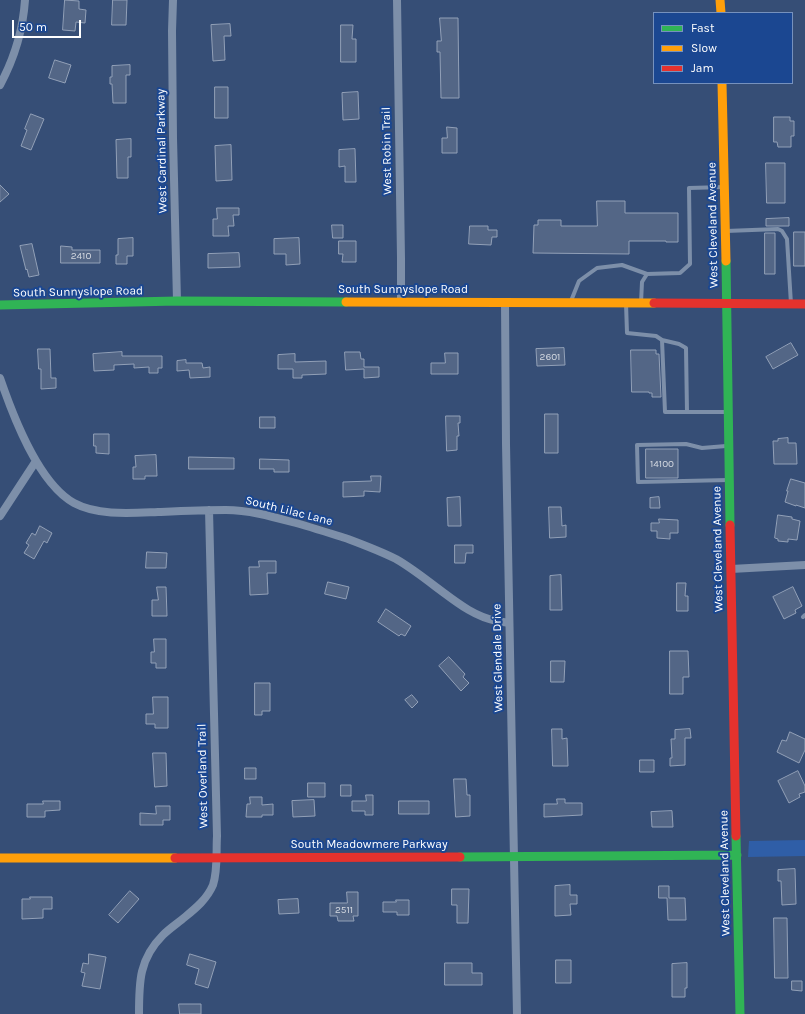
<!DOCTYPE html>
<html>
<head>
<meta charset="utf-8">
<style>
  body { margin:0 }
  #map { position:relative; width:805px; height:1014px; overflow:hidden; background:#364e76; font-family:Karla,sans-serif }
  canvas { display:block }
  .legend { position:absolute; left:653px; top:12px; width:140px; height:72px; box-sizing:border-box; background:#1b4791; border:1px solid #7691bd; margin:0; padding:5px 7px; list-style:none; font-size:12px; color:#fff }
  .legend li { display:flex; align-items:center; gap:8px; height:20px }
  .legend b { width:20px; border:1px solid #7691bd }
  .scale { position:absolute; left:12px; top:20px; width:69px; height:18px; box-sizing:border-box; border:2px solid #fff; border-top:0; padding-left:5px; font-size:12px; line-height:14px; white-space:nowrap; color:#fff; -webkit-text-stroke:3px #1b4791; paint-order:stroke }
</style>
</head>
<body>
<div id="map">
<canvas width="805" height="1014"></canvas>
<ul class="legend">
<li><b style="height:5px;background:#30b455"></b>Fast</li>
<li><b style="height:5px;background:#ff9f0a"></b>Slow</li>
<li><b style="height:5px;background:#e5322d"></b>Jam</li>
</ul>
<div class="scale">50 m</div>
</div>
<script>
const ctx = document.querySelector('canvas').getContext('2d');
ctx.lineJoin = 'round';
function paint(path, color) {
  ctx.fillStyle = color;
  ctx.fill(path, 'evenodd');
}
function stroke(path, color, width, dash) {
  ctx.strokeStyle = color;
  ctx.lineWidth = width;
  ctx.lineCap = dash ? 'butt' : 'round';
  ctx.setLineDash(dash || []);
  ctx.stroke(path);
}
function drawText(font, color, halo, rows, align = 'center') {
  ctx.font = font + ' Karla,sans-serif';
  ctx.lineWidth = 4;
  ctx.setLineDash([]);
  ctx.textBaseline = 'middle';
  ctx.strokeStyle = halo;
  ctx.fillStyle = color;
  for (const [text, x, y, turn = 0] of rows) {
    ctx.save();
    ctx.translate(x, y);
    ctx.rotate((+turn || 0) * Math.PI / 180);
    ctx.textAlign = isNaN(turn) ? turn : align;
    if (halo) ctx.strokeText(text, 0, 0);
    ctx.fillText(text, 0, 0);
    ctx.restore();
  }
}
const green = new Path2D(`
  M805 840V856L748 857 749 841Z`);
const building = new Path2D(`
  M65 0 79 1V9L86 10 85 23 76 22 75 31 63 30Z
  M113 0H127L126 25H112Z
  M440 18H458L459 98H441L440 52H437V41H441Z
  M230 24 231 36H224L225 60 213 61 211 25Z
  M341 25H353L352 39H356V62H341Z
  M55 60 71 65 65 83 49 78Z
  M130 65V75H126V103H113L112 84H110V77H112V66Z
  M215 87H228V118H215Z
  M358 92 359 119 343 120 342 93Z
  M31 114 44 119 31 150 21 146 27 130 25 129Z
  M774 117H790V121H794V136H791V147H778L777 142H774Z
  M447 127 457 128V153H442V138H447Z
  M131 139V157H128V178H117L116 140Z
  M231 145 232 180 216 181 215 146Z
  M355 149 356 182H345V166L339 167V150Z
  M766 163H785V203H767Z
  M0 185 9 194 0 202Z
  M597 201H625V213H678V242H666V241H629V254L533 253 534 225H538V220H561V226H597Z
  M217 208H239V215H233L234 226H228L229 236H213V219H217Z
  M789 218V226H766V219Z
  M332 225H343V238H333Z
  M470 226H488V230H497V237H492L491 245 469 244Z
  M794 232H805V266H794Z
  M765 233H775V274H765Z
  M133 238V256H127V264H116V255H118V239Z
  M299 238 300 264 286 265V254H274V239Z
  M339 241H356V262H342L343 254H339Z
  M32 244 39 275 29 277 27 269 26 270 20 246Z
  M61 246 72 247V250H100V263H61Z
  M239 253 240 267 208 268V254Z
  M791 343 798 355 773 369 766 357Z
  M564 348 565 365 537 366 536 349Z
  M38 349H50L51 378H56V388L41 389V369H39Z
  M631 350H656V354H659L661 397H652V393H649V392H632Z
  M122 352V356H162V368H158V373H149V367L134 368V364L114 365V370L94 371 93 354Z
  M345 352H360L361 359H364V367H379V377L364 378V369L346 370Z
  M445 353H458V374H431V363H445Z
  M295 354V362L326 361V374L302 375V378H293V369H278V355Z
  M186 360V363H202L203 368 210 367V377L190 378 189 370 177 371V361Z
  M545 414H558V453H545Z
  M446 416H460V423H458L459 436H457V450L447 451Z
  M260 417H275V428H260Z
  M94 434H109V454L96 453V446H94Z
  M788 438V443H796L797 464H774L773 441H778V439Z
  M646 449H678V478H646Z
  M156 455 157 476H145V479H133V467H136L135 456Z
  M189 457 234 458V469H189Z
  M260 459 289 460V472H274V469H260Z
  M371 476H381L380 492 364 491V496L343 497V482L371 481Z
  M791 479 805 483V508L796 505V506L785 502 788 491H787Z
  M460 497 461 526H448L447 498Z
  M659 497 660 508H650V498Z
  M549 507H561L562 526 566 525V537L550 538Z
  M778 515 792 517V519L800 521 797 540 788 539V542L778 541V539L775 538Z
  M659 519 678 520V533H670V539L657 538V531H651V523H659Z
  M40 526 52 533 47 543 44 541 34 559 24 553 29 545 26 543 32 533 35 535Z
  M455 545H473V553H466L465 563H455Z
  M147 552 167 553 166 568H146Z
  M259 561H276V573H267L268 594 250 595 249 567H259Z
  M561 575 562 610H550V576Z
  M328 582 349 587 346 599 325 594Z
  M677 583H686L685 596H688V611H677Z
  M157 587H166L167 616H152V600H158Z
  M793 587 802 606 795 610 796 613 784 619 773 597Z
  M386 609 411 626 405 636 401 634 399 636 378 622Z
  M154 639H166V668H156V663H151V652H154Z
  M670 651H688L689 677H683V694H670Z
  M449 657 465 674 463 677 469 683 461 691 439 666Z
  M551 661H565L564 682H551Z
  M255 683H270V711H262V715H255Z
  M412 695 418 702 412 708 405 700Z
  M153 697H168V728H155V724H146V714H153Z
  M552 729H562V739L567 738 568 766H553Z
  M690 729 691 738H685V765L670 766V758H672L671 739H675V730Z
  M790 732 805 739V750L799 763 777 752 782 740 786 741Z
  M153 753H166L167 786 155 787Z
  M640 760H654V772H640Z
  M245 768H256V779H245Z
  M798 771 805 786V792L799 794 800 797 789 803 778 781Z
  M454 779H466L467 795H470V816L456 817Z
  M308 783H325V797H308Z
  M341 785H351V796H341Z
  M366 795H373V815H365V811H352V801H366Z
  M250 797H262V805L273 804V815H262V817H246L247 804H250Z
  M557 799H565V803H582V815L544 817V804H557Z
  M314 800 315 816 293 817 292 801Z
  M43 801H60V810L45 811V817H27V804H43Z
  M399 801H429V814H399Z
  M156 806H170V820H163V825H140V813L156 814Z
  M672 811 673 827H652L651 812Z
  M795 869 796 904 782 905 781 881H778V870Z
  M570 885V895H577V904H570L571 915 555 916V886Z
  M659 886H669V898H685L686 920H668L667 898H659Z
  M452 889H469L468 923H457V905H452Z
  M130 891 139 899 118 923 109 915Z
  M347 892H358V916H353L354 921H338L337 916H330V903H347Z
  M30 897H52V909H43V918L22 919V899H30Z
  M298 899 299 913 279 914 278 900Z
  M396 900H409V915H397V912H383V902H396Z
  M774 918H787L788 978H775Z
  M89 954 106 957 100 989 82 986 85 973 81 972 83 963 88 964Z
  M190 954 216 962 208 988 195 984 199 969 187 965Z
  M556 960H571V983H556Z
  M445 963H472V973H482V985H445Z
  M687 963V988H685V997H672V964Z
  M792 981H802V991L792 990Z
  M179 1004H201V1014H180Z`);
const lane = new Path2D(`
  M726 231 778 229 782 231 787 239 791 304
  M571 301 579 281 597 268 622 265 647 274
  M626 303 627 333 656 336 662 340 679 344 686 348 687 412
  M641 303 642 282 647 274 680 273 690 264 689 188 724 187
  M662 340 665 412H727
  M726 446 702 448 686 444 637 445 638 482 729 480
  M803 617 805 615`);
const street = new Path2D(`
  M173 0 172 31 173 138 177 301
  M397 0 401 258V302
  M0 85C14 59 23 30 25 0
  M505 302 506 444 517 1014
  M0 378C13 416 38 483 74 503 98 516 132 513 158 512 181 511 203 510 226 510 248 510 270 516 292 522 311 527 329 533 348 539 364 545 380 551 396 559 410 567 423 577 436 587 455 601 474 617 497 621 501 622 505 622 509 623
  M0 516 36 461
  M731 569 805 565
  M139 1014C139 982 139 959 163 935 170 928 178 923 185 917 196 908 207 899 213 885 218 870 216 852 217 836L209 510`);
const fast = new Path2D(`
  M726 261 730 525
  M0 305 177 301 346 302
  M736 836 740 1014
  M460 857 737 855`);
const slow = new Path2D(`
  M720 0 721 13
  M722 83 726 261
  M346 302 654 303
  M0 858H175`);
const jam = new Path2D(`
  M654 303 805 304
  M730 525 736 836
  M175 858 460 857`);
const numberNames = [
  ["2410",81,256],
  ["2601",550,357],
  ["14100",662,464],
  ["2511",344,910]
];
const streetNames = [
  ["West Cardinal Parkway",162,151,-91],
  ["West Robin Trail",387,151,-91],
  ["West Cleveland Avenue",713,225,-91],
  ["South Sunnyslope Road",403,290],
  ["South Sunnyslope Road",78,292,-1],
  ["South Lilac Lane",289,511,14],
  ["West Cleveland Avenue",718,549,-91],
  ["West Glendale Drive",498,658,-91],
  ["West Overland Trail",203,776,-91],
  ["South Meadowmere Parkway",369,845],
  ["West Cleveland Avenue",725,873,-91]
];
paint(green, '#2f5ea7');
paint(building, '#536686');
stroke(building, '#92a0b7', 1);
stroke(lane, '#7d8fa9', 4);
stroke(street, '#7d8fa9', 8);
stroke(fast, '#30b455', 9);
stroke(slow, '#ff9f0a', 9);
stroke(jam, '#e5322d', 9);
drawText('10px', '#d4d9e1', null, numberNames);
drawText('12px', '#fff', '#1b4791', streetNames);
</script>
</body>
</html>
